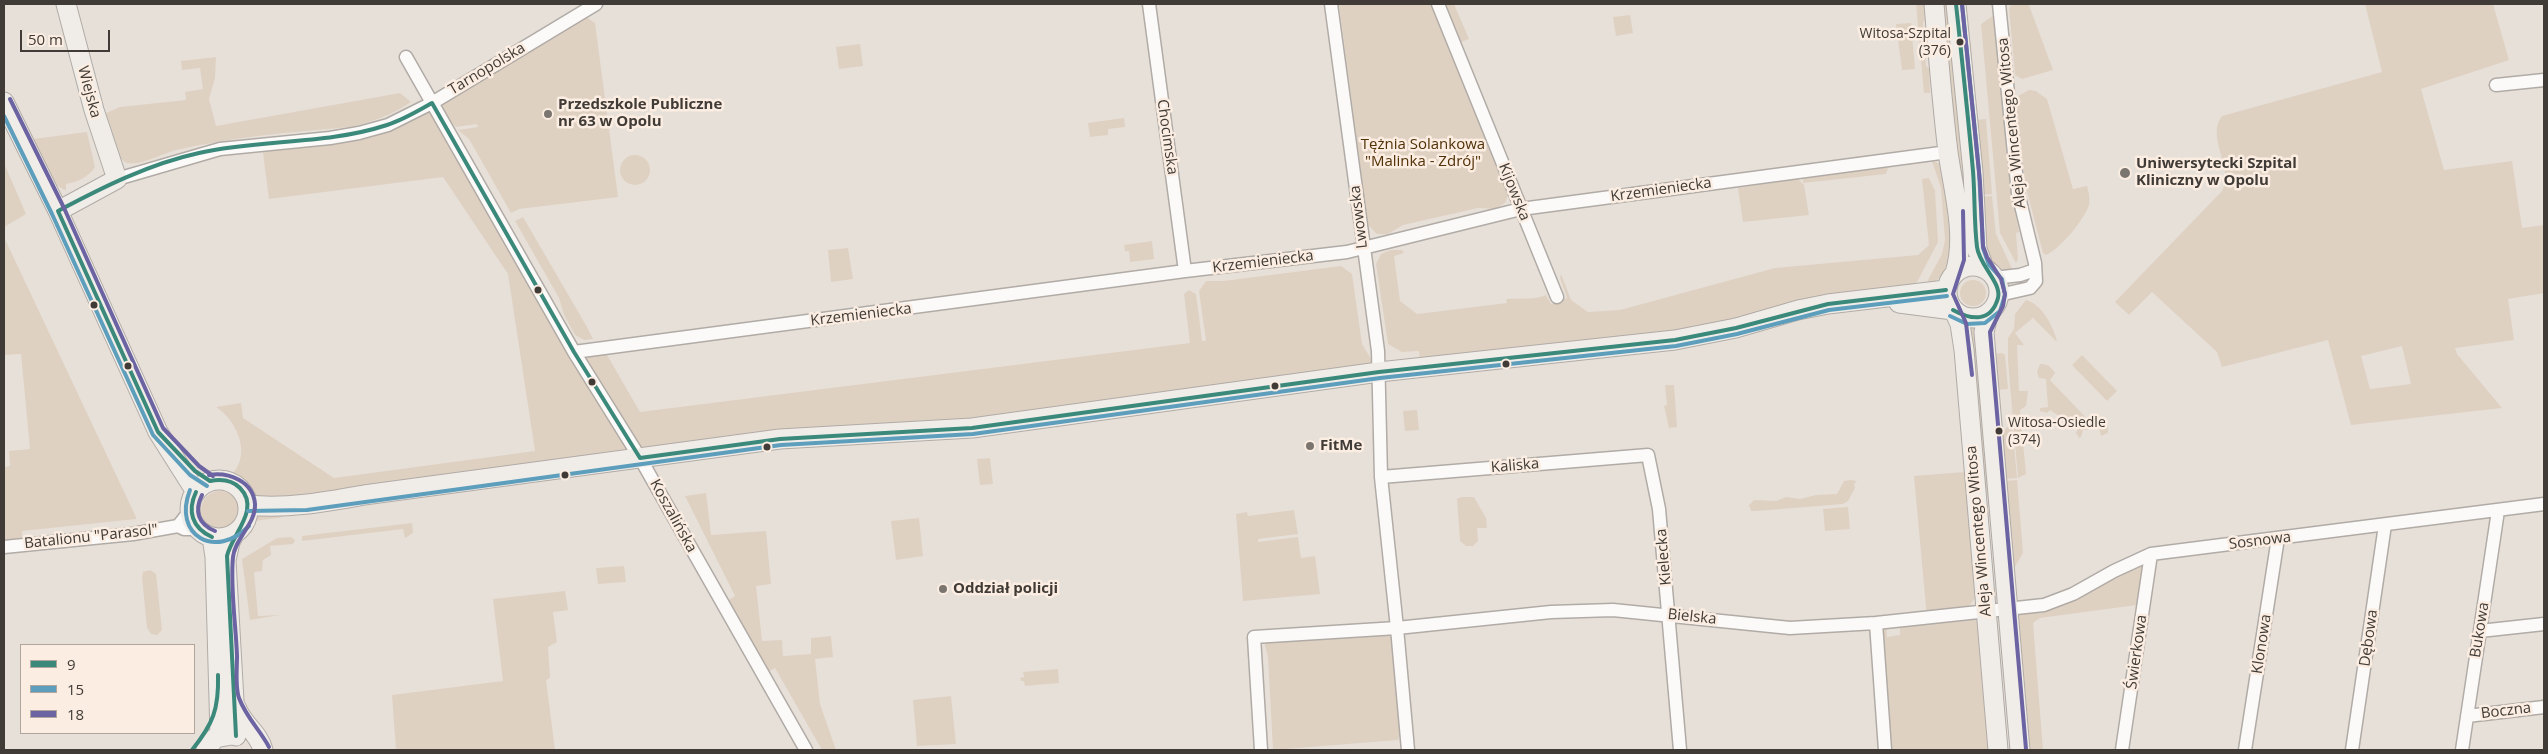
<!DOCTYPE html>
<html>
<head>
<meta charset="utf-8">
<style>
  body { margin:0 }
  #map { position:relative; width:2548px; height:754px; overflow:hidden; background:#e7e0d9; font-family:"Open Sans",sans-serif }
  canvas { display:block }
  .frame { position:absolute; inset:0; border:5px solid #403b36; pointer-events:none }
  .legend { position:absolute; left:20px; top:644px; width:175px; height:90px; box-sizing:border-box; background:#fbede1; border:1px solid #b0a69d; margin:0; padding:6px 9px; list-style:none; font-size:15px; color:#403b36 }
  .legend li { display:flex; align-items:center; gap:10px; height:25px }
  .legend b { width:25px; border:1px solid #b0a69d }
  .scale { position:absolute; left:20px; top:30px; width:90px; height:22px; box-sizing:border-box; border:2px solid #403b36; border-top:0; padding-left:6px; font-size:15px; line-height:18px; white-space:nowrap; color:#403b36; -webkit-text-stroke:4px #fbede1; paint-order:stroke }
</style>
</head>
<body>
<div id="map">
<canvas width="2548" height="754"></canvas>
<div class="frame"></div>
<ul class="legend">
<li><b style="height:6px;background:#3b897b"></b>9</li>
<li><b style="height:6px;background:#5c9ebb"></b>15</li>
<li><b style="height:6px;background:#6c63a2"></b>18</li>
</ul>
<div class="scale">50 m</div>
</div>
<script>
const ctx = document.querySelector('canvas').getContext('2d');
ctx.lineJoin = 'round';
function paint(path, color) {
  ctx.fillStyle = color;
  ctx.fill(path, 'evenodd');
}
function stroke(path, color, width, dash) {
  ctx.strokeStyle = color;
  ctx.lineWidth = width;
  ctx.lineCap = dash ? 'butt' : 'round';
  ctx.setLineDash(dash || []);
  ctx.stroke(path);
}
function drawText(font, color, halo, rows, align = 'center') {
  ctx.font = font + ' "Open Sans",sans-serif';
  ctx.lineWidth = 5;
  ctx.setLineDash([]);
  ctx.textBaseline = 'middle';
  ctx.strokeStyle = halo;
  ctx.fillStyle = color;
  for (const [text, x, y, turn = 0] of rows) {
    ctx.save();
    ctx.translate(x, y);
    ctx.rotate((+turn || 0) * Math.PI / 180);
    ctx.textAlign = isNaN(turn) ? turn : align;
    if (halo) ctx.strokeText(text, 0, 0);
    ctx.fillText(text, 0, 0);
    ctx.restore();
  }
}
const green = new Path2D(`
  M1339 4H1431L1509 193 1505 203 1495 209 1478 208 1403 225 1388 234H1377L1368 225Z
  M1445 4H1454L1469 39 1461 42Z
  M1916 4H1924L1925 20 1923 23 1926 66 1929 68 1930 93H1924Z
  M1942 4H1948L1969 215V257L1966 258Z
  M2012 4 2029 5 2053 70 2022 79 2015 75 2009 8Z
  M2365 4H2493L2509 60 2421 89 2444 170 2512 161 2522 228 2544 225V293L2508 299 2514 340 2455 348 2457 354 2502 408 2351 425 2328 340 2222 367 2217 352 2152 292 2129 315 2115 302 2222 191C2235 167 2205 138 2222 116L2382 72ZM2402 346 2411 384 2370 389 2361 356Z
  M580 13 595 23 618 197 519 209 511 213 469 139 458 130 478 127 477 124 456 127 433 105 580 354 603 348 640 412 1190 343 1184 294 1189 290 1196 294 1202 341H1206L1199 291 1206 281H1224L1341 266 1352 274 1362 344 1379 372 640 458 317 504 279 518 245 522C252 503 244 487 225 480 254 461 240 423 216 407L241 403 243 418 334 478 535 451 508 274 443 177 269 199 262 145 385 126Z
  M1630 15 1633 33 1616 36 1613 17Z
  M1994 15 2011 189 2019 232 2016 233 2018 259 2016 263 2000 233 1981 24Z
  M1911 23 1915 69 1902 70 1896 24Z
  M860 44 863 66 839 69 836 47Z
  M216 57 215 78 209 99 216 126 400 93 411 102C392 115 373 122 350 127 292 132 233 137 176 150 164 153 136 168 125 162 111 153 110 127 106 113L120 107 186 100 185 92 203 89 200 68 182 70 181 61Z
  M2029 90 2036 91 2047 99 2073 189 2087 186C2089 193 2090 198 2089 205 2084 220 2060 249 2046 255L2043 253 2025 184 2016 97Z
  M1124 118 1125 127 1108 129V135L1090 137 1088 123Z
  M1986 119 1992 194 1980 195 1974 120Z
  M87 132 95 167C89 177 77 182 66 184V190C49 186 40 154 33 139Z
  M620 170a15 15 0 1 1 30 0a15 15 0 1 1-30 0Z
  M1932 161 1941 164C1947 198 1966 262 1931 285L1927 283 1928 280 1942 254 1945 240 1941 188Z
  M4 163 26 214 4 227Z
  M1883 166 1888 168 1886 174 1803 183V179Z
  M1929 178 1935 191 1938 242 1916 284 1917 289 1696 330 1420 360 1419 351 1402 352 1388 344 1376 264 1381 254 1391 250H1402L1404 253 1394 256 1400 301 1417 314 1507 303 1506 299C1518 298 1537 300 1546 295L1551 304 1567 298 1560 278 1561 274 1571 300 1588 312 1620 310 1775 268 1918 255 1929 245 1922 179Z
  M1798 179 1804 185 1809 215 1743 222 1738 188Z
  M1992 196 1996 234 2013 271C1979 272 1983 221 1980 197Z
  M523 217 587 327 593 339 584 340 575 335 564 315 559 298 515 221Z
  M4 237 136 517V519L22 531 23 545 4 547V467L10 466 9 451 30 449 21 354 4 355Z
  M1152 241 1154 259 1130 262 1129 251H1125L1124 245Z
  M848 248 853 279 831 282 828 250Z
  M1960 293a13 13 0 1 1 26 0a13 13 0 1 1-26 0Z
  M2026 300C2042 304 2054 327 2057 342L2033 318 2015 333 2024 345H2017L2019 391H2028L2026 406 2020 410 2026 474 2018 478 2008 361V338L2014 329 2015 314Z
  M1977 328 1991 516 1981 462 1969 329Z
  M2002 353 2005 355 2008 389 1995 390 1992 354Z
  M2082 355 2117 391 2107 401 2072 365Z
  M2040 364C2048 364 2051 367 2055 373L2050 380 2093 425 2100 419 2108 427V433L2101 436 2099 428 2083 430 2081 437 2079 438 2076 433 2078 428 2050 410 2047 413 2040 411V408L2048 407 2046 379 2039 378 2037 372Z
  M1665 385H1674L1677 427 1669 428 1664 406 1667 405Z
  M1417 410 1419 430 1405 431 1403 411Z
  M2012 423 2017 478 2005 479 2002 436 2004 434 2002 432Z
  M990 458 993 484 980 485 977 459Z
  M1964 472 1968 492 1977 595 1970 605 1960 609 1986 612 1998 750H1885L1876 623 1886 622 1887 637 1900 635V621L1927 618 1914 476Z
  M1851 480 1857 481 1854 484 1855 488 1848 501 1843 504 1756 511H1751L1749 505 1754 500 1776 501 1786 497 1800 499 1816 495 1837 494 1844 481Z
  M2017 480 2023 553 2013 570 2005 481Z
  M201 510a19 19 0 1 1 38 0a19 19 0 1 1-38 0Z
  M706 493 711 535 766 531 771 584 756 586 762 641 782 640 783 656 811 654V638L831 636 833 657 815 659 820 704 836 750H822L775 668 763 675 722 604 735 596 685 496Z
  M1461 497H1474L1486 518 1487 528H1477L1478 541 1473 546H1466L1460 541 1457 499Z
  M1848 507 1850 529 1825 531 1823 509Z
  M1294 510 1298 534 1258 539V542L1298 537 1301 558 1315 556 1320 594 1243 601 1236 514 1247 512 1248 516Z
  M919 518 923 556 896 560 891 521Z
  M412 523 413 533 405 538 403 529 302 541V536Z
  M291 537 295 540 293 544 270 546 271 555 263 560 262 571 254 572 258 616 280 615 250 620 242 559 277 538Z
  M2151 554 2144 604 2040 618 2033 623 2043 750H2020L2008 610 2044 605Z
  M624 566 626 582 598 584 596 568Z
  M150 570 156 574 162 630 157 635 151 634 147 628 142 577 143 572Z
  M565 591 568 610 553 612 557 642 548 647 550 678 546 680 555 750H396L392 695 503 681 493 599Z
  M1397 631 1405 715 1398 740 1273 750 1268 657 1264 641Z
  M1058 669 1059 683 1025 686 1024 681H1021L1020 678 1024 677 1023 672Z
  M951 696 956 744 917 746 913 700Z`);
const street = new Path2D(`
  M1149 4 1185 271
  M1438 4 1557 297
  M406 57 574 352 640 458 806 750
  M2496 85 2544 80
  M117 179 220 149 330 138 359 133 388 125 432 103 596 4
  M1994 278 2020 275 2035 270
  M1999 295 2030 288 2036 281 2035 263 2018 193 1999 4
  M574 352 1185 271 1347 252 1521 209 1948 152
  M1381 477 1648 455 1659 509 1680 750
  M178 526 190 511
  M4 547 133 534 178 526 184 529H198
  M1876 623 1885 750
  M2480 631 2544 624
  M2467 716 2544 707
  M1261 750 1254 637 1397 628 1381 477 1378 351 1331 4
  M1408 750 1397 628 1551 612 1613 610 1790 628 1876 623 2044 605 2073 594 2114 571 2151 554 2544 504
  M2122 750 2151 554
  M2245 750 2278 538
  M2352 750 2385 525
  M2462 750 2498 511`);
const secondary = new Path2D(`
  M1934 4C1938 53 1942 103 1948 152 1953 190 1967 235 1955 273
  M1956 4 1973 172 1977 249 1984 268
  M4 102 58 211 158 432 196 492
  M58 211 117 179 94 110 66 4
  M1947 292a26 26 0 1 1 52 0a26 26 0 1 1-52 0Z
  M1899 303 1953 310
  M1955 313 1960 324 1964 350 1998 750
  M1988 315 1984 332 2020 750
  M190 509a29 29 0 1 1 58 0a29 29 0 1 1-58 0Z
  M248 505C287 509 325 502 364 495L780 439 972 428 1379 372 1675 340 1736 328 1798 310 1828 304 1946 290
  M235 533 230 542 226 560 236 736
  M212 537 215 557 220 736
  M236 707C242 724 259 733 263 750
  M206 750 215 738 232 735`);
const bus1 = new Path2D(`
  M432 103 574 352 640 458
  M58 211C103 187 149 164 199 153 261 139 326 145 387 125 403 120 418 111 432 103
  M58 211 158 432 195 471 210 481
  M1953 310C1971 320 1991 323 1998 298 2002 283 1979 265 1977 247 1974 222 1975 196 1973 171 1968 115 1962 60 1956 4
  M640 458 780 439 972 428 1379 372 1675 340 1736 328 1828 304 1946 290
  M210 481C220 479 232 480 240 488 261 509 232 534 227 556L236 736
  M196 492C187 511 192 528 212 537
  M192 750C213 724 219 709 218 675`);
const bus2 = new Path2D(`
  M4 116 52 214 153 435 190 475 207 486
  M1950 316 1967 324 1985 323 2000 311 2005 295 2002 279 1989 265 1983 248 1979 171 1962 4
  M190 490C172 536 216 560 249 526
  M248 511 307 510 781 445 973 434 1380 378 1676 346 1737 334 1829 310 1947 296`);
const bus3 = new Path2D(`
  M1962 4 1980 182 1983 246 1987 257 2001 279 2005 294 2003 306 1990 332 2026 749
  M10 99 64 208 163 428 199 466 213 476
  M1963 211 1964 260 1953 294 1966 323 1972 375
  M209 475C229 472 253 481 255 504 256 524 235 538 233 557 230 587 236 626 237 656 237 669 235 687 239 698 246 717 260 730 269 747
  M202 495C194 511 198 524 215 531`);
const markers = [
  [1960,42,4.5,"#403b36"],
  [548,114,5,"#7a756f"],
  [2125,173,6,"#7a756f"],
  [538,290,4.5,"#403b36"],
  [94,305,4.5,"#403b36"],
  [1506,364,4.5,"#403b36"],
  [128,366,4.5,"#403b36"],
  [592,382,4.5,"#403b36"],
  [1275,386,4.5,"#403b36"],
  [1999,431,4.5,"#403b36"],
  [1310,446,5,"#7a756f"],
  [767,447,4.5,"#403b36"],
  [565,475,4.5,"#403b36"],
  [943,589,5,"#7a756f"]
];
const busNames = [
  ["Witosa-Szpital",1951,34],
  ["(376)",1951,51],
  ["Witosa-Osiedle",2008,423,"left"],
  ["(374)",2008,440,"left"]
];
const streetNames = [
  ["Tarnopolska",487,69,-31],
  ["Wiejska",89,92,75],
  ["Aleja Wincentego Witosa",2012,123,-96],
  ["Chocimska",1167,137,82],
  ["Krzemieniecka",1661,190,-8],
  ["Kijowska",1514,192,68],
  ["Lwowska",1359,217,-97],
  ["Krzemieniecka",1263,262,-7],
  ["Krzemieniecka",861,315,-7],
  ["Kaliska",1515,466,-5],
  ["Koszalińska",673,516,61],
  ["Aleja Wincentego Witosa",1979,531,-95],
  ["Batalionu \"Parasol\"",91,537,-6],
  ["Sosnowa",2260,541,-7],
  ["Kielecka",1664,557,-95],
  ["Bielska",1692,617,6],
  ["Bukowa",2480,630,-81],
  ["Dębowa",2369,638,-82],
  ["Klonowa",2262,644,-81],
  ["Świerkowa",2137,652,-82],
  ["Boczna",2506,711,-7]
];
const poiNames = [
  ["Przedszkole Publiczne",558,105],
  ["nr 63 w Opolu",558,122],
  ["Uniwersytecki Szpital",2136,164],
  ["Kliniczny w Opolu",2136,181],
  ["FitMe",1320,446],
  ["Oddział policji",953,589]
];
const parkNames = [
  ["Tężnia Solankowa",1423,145],
  ["\"Malinka - Zdrój\"",1423,162]
];
paint(green, '#dfd1c2');
stroke(street, '#b1aba6', 15);
stroke(secondary, '#b1aba6', 21);
stroke(street, '#fbfaf9', 12);
stroke(secondary, '#f0ede9', 19);
stroke(bus1, '#3b897b', 4);
stroke(bus2, '#5c9ebb', 4);
stroke(bus3, '#6c63a2', 4);
for (const [x, y, r, color] of markers) {
  const dot = new Path2D();
  dot.arc(x, y, r, 0, 2 * Math.PI);
  ctx.fillStyle = color;
  ctx.fill(dot);
  stroke(dot, '#fbede1', 2);
}
drawText('14px', '#403b36', '#fbede1', busNames, 'right');
drawText('15px', '#403b36', '#fbede1', streetNames);
drawText('bold 15px', '#403b36', '#fbede1', poiNames, 'left');
drawText('15px', '#513107', '#fbede1', parkNames);
</script>
</body>
</html>
